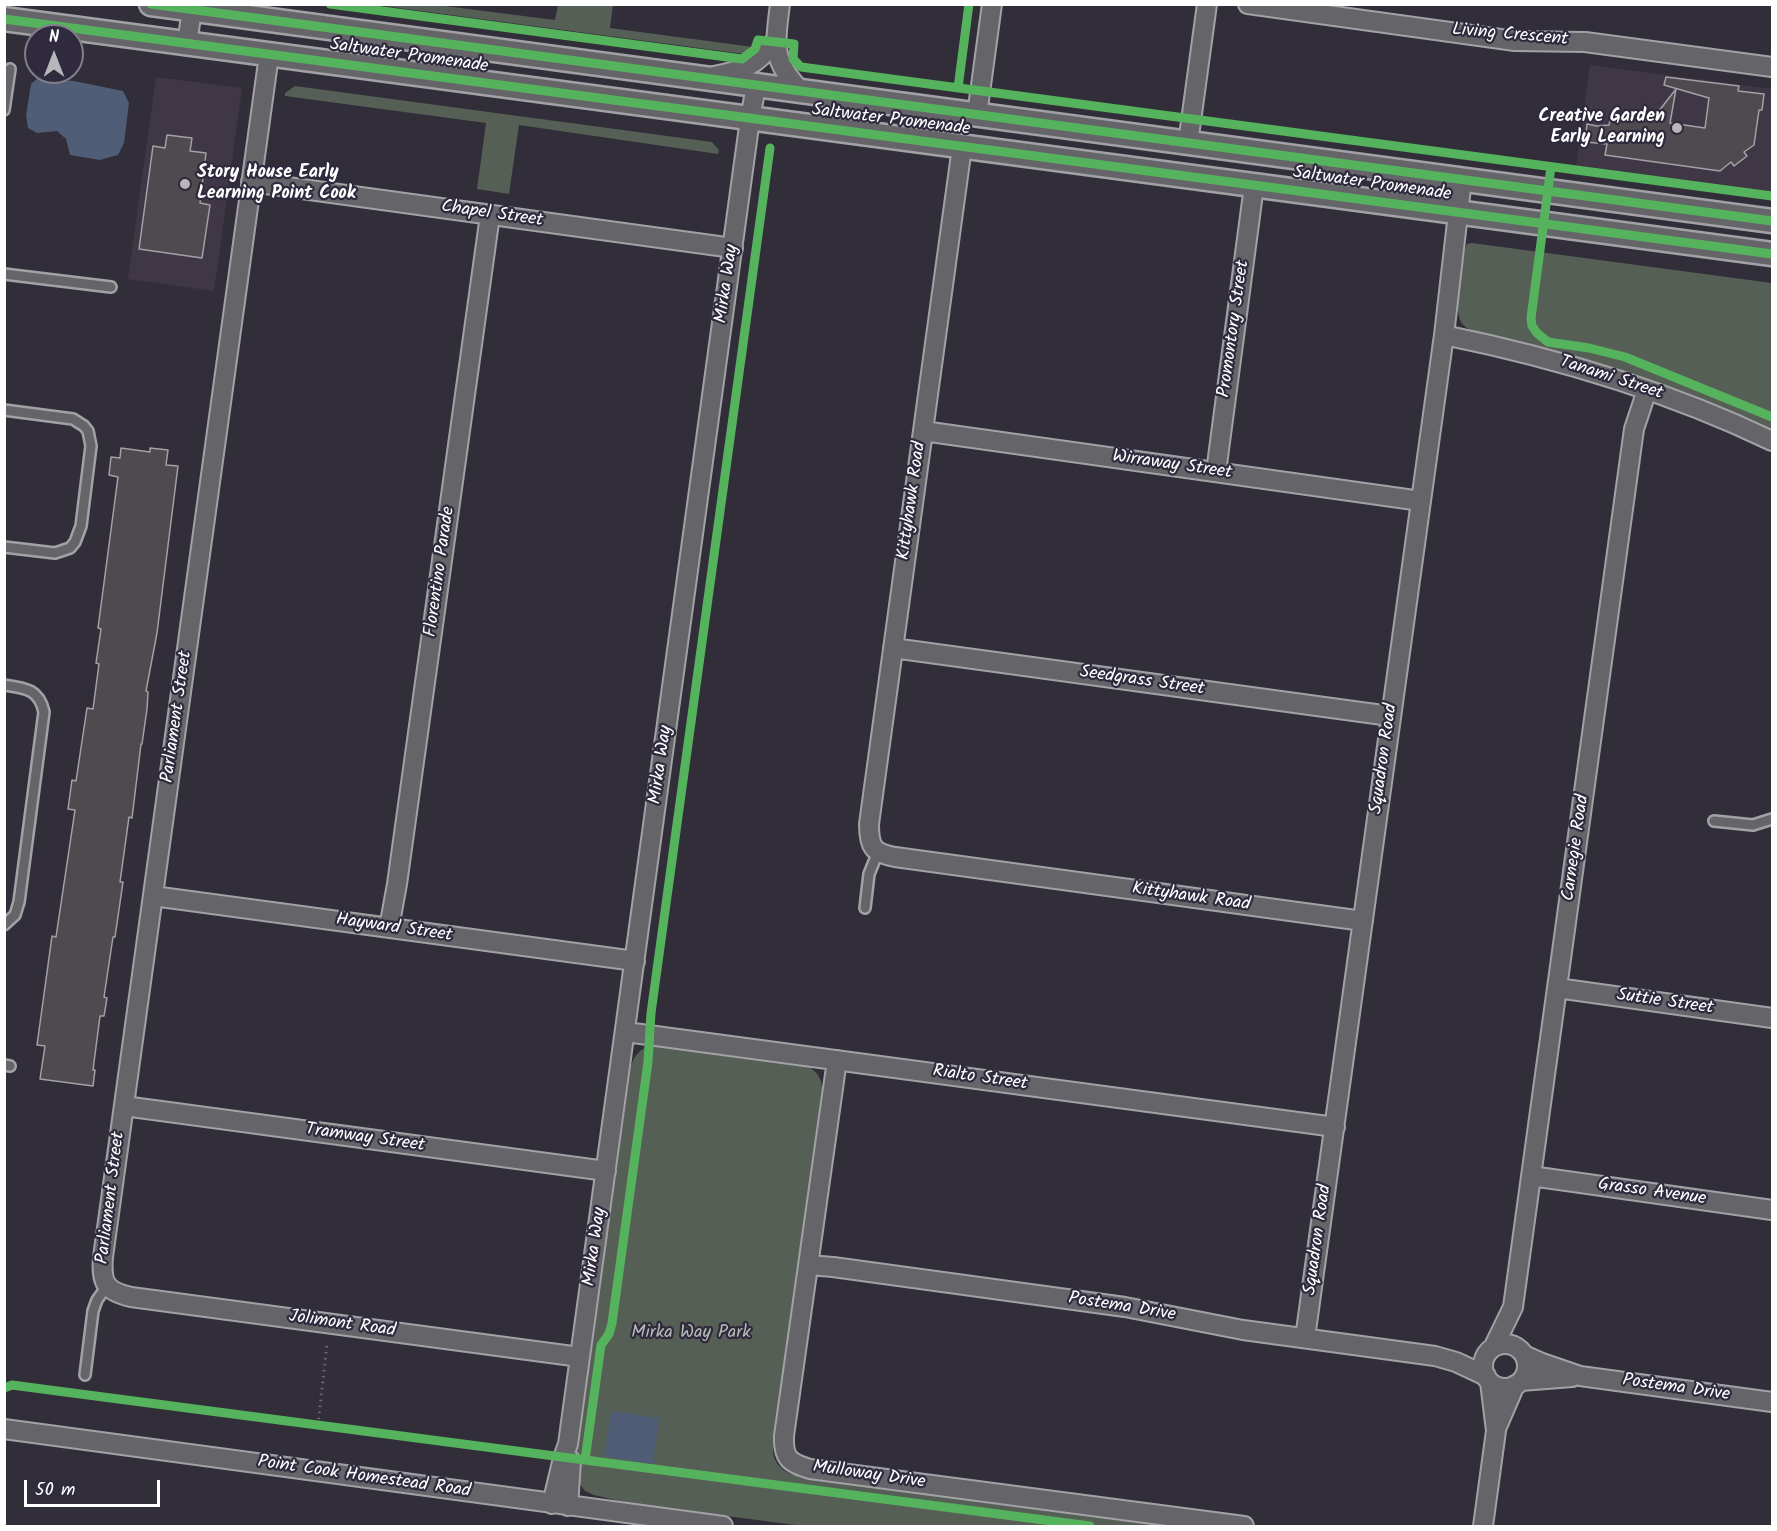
<!DOCTYPE html>
<html>
<head>
<meta charset="utf-8">
<style>
  body { margin:0 }
  #map { position:relative; width:1777px; height:1531px; overflow:hidden; background:#312e39; font-family:Kalam,sans-serif }
  canvas { display:block }
  .frame { position:absolute; inset:0; border:6px solid #fff; pointer-events:none }
  .north { position:absolute; left:24px; top:24px; width:60px; height:60px; box-sizing:border-box; background:#2f2a3d; border:2px solid #827f8b; border-radius:50%; rotate:0deg; font-size:16px; font-weight:700; line-height:24px; text-align:center; color:#fff }
  .north::after { content:''; display:block; margin:auto; width:21px; height:27px; background:#b7b6ba; clip-path:polygon(50% 0,100% 100%,50% 72%,0 100%) }
  .scale { position:absolute; left:24px; top:1480px; width:136px; height:27px; box-sizing:border-box; border:3px solid #fff; border-top:0; padding-left:8px; font-size:18px; line-height:21px; white-space:nowrap; color:#fff; -webkit-text-stroke:4px #2f2a3d; paint-order:stroke }
</style>
</head>
<body>
<div id="map">
<canvas width="1777" height="1531"></canvas>
<div class="frame"></div>
<div class="north">N</div>
<div class="scale">50 m</div>
</div>
<script>
const ctx = document.querySelector('canvas').getContext('2d');
ctx.lineJoin = 'round';
function paint(path, color) {
  ctx.fillStyle = color;
  ctx.fill(path, 'evenodd');
}
function stroke(path, color, width, dash) {
  ctx.strokeStyle = color;
  ctx.lineWidth = width;
  ctx.lineCap = dash ? 'butt' : 'round';
  ctx.setLineDash(dash || []);
  ctx.stroke(path);
}
function drawText(font, color, halo, rows, align = 'center') {
  ctx.font = font + ' Kalam,sans-serif';
  ctx.lineWidth = 4.5;
  ctx.setLineDash([]);
  ctx.textBaseline = 'middle';
  ctx.strokeStyle = halo;
  ctx.fillStyle = color;
  for (const [text, x, y, turn = 0] of rows) {
    ctx.save();
    ctx.translate(x, y);
    ctx.rotate((+turn || 0) * Math.PI / 180);
    ctx.textAlign = isNaN(turn) ? turn : align;
    if (halo) ctx.strokeText(text, 0, 0);
    ctx.fillText(text, 0, 0);
    ctx.restore();
  }
}
const built = new Path2D(`
  M1590 65 1772 89V193L1576 166Z
  M156 77 242 88 214 291 128 279Z`);
const green = new Path2D(`
  M376 5H437L555 20 558 5H613L610 28 753 47 744 54Z
  M295 86 712 142 719 150 718 154 519 125 509 194 477 189 486 123 285 96V93Z
  M1472 243 1772 283V431C1676 388 1578 354 1475 332 1471 330 1466 328 1463 325 1451 311 1463 266 1465 249L1467 244Z
  M652 1045 801 1064C817 1069 823 1078 822 1094L773 1450C773 1461 780 1469 790 1474L1185 1526H803L628 1503 594 1495 585 1491 577 1480 576 1455 631 1066C635 1054 640 1049 652 1045Z`);
const water = new Path2D(`
  M38 78 74 81 123 91 129 103 124 143 118 155 100 160 70 155 66 139 57 131 37 133 28 128 26 115 31 84Z
  M611 1411 659 1418 653 1464 604 1457Z`);
const building = new Path2D(`
  M1666 77 1739 86 1738 91 1764 94 1762 110H1759L1754 145 1744 152 1747 156 1734 166 1731 162 1720 171 1605 155 1607 144 1585 142 1587 124 1597 126 1609 125 1611 115 1651 121 1676 89 1670 123 1705 128 1709 98 1664 85Z
  M167 135 192 138 190 151 206 153 200 203 210 205 202 258 139 249 153 146 165 148Z
  M121 448 150 452V448L168 450 166 465 178 466 157 633 146 691 148 692 147 709 142 744H141L132 818 129 817 120 882H123L115 937H113L104 997 107 998 104 1016H100L93 1070H95L93 1086 40 1079 45 1046 37 1045 52 936 56 937 75 810 68 809 72 780 76 781 87 708 93 709 99 664 96 663 101 629 98 628 118 477 109 475 111 457 120 458Z`);
const path = new Path2D(`
  M318 1425 327 1344`);
const service = new Path2D(`
  M4 110 10 69
  M4 274 111 287
  M4 410 73 419 84 426 88 431 91 446 81 526 75 542 70 548 55 553 4 547
  M4 685C25 688 39 689 44 712L19 902 15 915 4 925
  M1714 821 1753 825 1772 819
  M865 908 869 874 878 852
  M4 1065 10 1066
  M85 1375 93 1311 97 1300 107 1286`);
const minor = new Path2D(`
  M780 4C775 45 771 61 802 92
  M1248 4 1515 41 1585 42 1772 67
  M187 43 193 4
  M269 55 103 1257C101 1283 105 1291 131 1297L580 1357
  M714 76C744 70 756 66 775 41
  M977 115 992 4
  M1188 143 1207 4
  M962 147 869 824C869 847 873 853 895 857L1363 921
  M251 182 733 248
  M1444 335C1557 358 1668 391 1772 441
  M923 431 1421 501
  M1216 472 1254 186
  M893 648 1390 716
  M153 896 635 961
  M389 928 397 884 490 215
  M1557 988 1772 1018
  M626 1032 1335 1127
  M837 1060 784 1436C783 1459 790 1463 810 1469L1244 1526
  M124 1106 606 1171
  M1531 1176 1772 1210
  M809 1265 833 1267 1125 1307 1243 1330 1435 1356 1456 1362 1486 1376
  M1305 1338 1444 335 1462 179
  M1483 1366a22 22 0 1 1 44 0a22 22 0 1 1-44 0Z
  M1494 1346 1513 1307 1634 429 1647 390
  M1524 1355 1542 1363 1580 1376 1772 1402
  M1521 1381 1572 1377
  M4 1429 723 1526
  M1496 1429 1515 1385
  M552 1504 563 1458 568 1444 750 119 756 86
  M568 1506 571 1461
  M1483 1526 1496 1431 1490 1382`);
const tertiary = new Path2D(`
  M151 4 1772 221
  M4 19 1772 254`);
const cycleway = new Path2D(`
  M151 4 1772 221
  M330 4 742 59 755 49 758 40 794 44 793 59 801 67 1772 196
  M4 19 1772 254
  M958 88 969 4
  M1551 167 1531 318 1532 326 1537 333 1548 342 1589 348 1625 357 1772 417
  M4 1388 12 1385 65 1392 1090 1526
  M585 1460 601 1345 609 1334 612 1323 648 1062 651 1013 770 148`);
const markers = [
  [1677,128,6,"#b7b6ba"],
  [185,184,6,"#b7b6ba"]
];
const streetNames = [
  ["Living Crescent",1510,36,5],
  ["Saltwater Promenade",409,57,8],
  ["Saltwater Promenade",891,121,7],
  ["Saltwater Promenade",1372,185,8],
  ["Chapel Street",492,215,8],
  ["Mirka Way",728,284,-82],
  ["Promontory Street",1235,329,-82],
  ["Tanami Street",1611,379,18],
  ["Wirraway Street",1172,466,8],
  ["Kittyhawk Road",913,501,-82],
  ["Florentino Parade",441,572,-82],
  ["Seedgrass Street",1142,682,8],
  ["Parliament Street",178,717,-82],
  ["Squadron Road",1385,759,-82],
  ["Mirka Way",662,765,-82],
  ["Carnegie Road",1577,848,-82],
  ["Kittyhawk Road",1191,898,8],
  ["Hayward Street",394,929,8],
  ["Suttie Street",1665,1003,8],
  ["Rialto Street",980,1079,8],
  ["Tramway Street",365,1139,8],
  ["Grasso Avenue",1652,1193,8],
  ["Parliament Street",112,1198,-83],
  ["Squadron Road",1319,1240,-82],
  ["Mirka Way",596,1247,-82],
  ["Postema Drive",1122,1308,9],
  ["Jolimont Road",342,1325,8],
  ["Postema Drive",1676,1389,8],
  ["Mulloway Drive",869,1476,8],
  ["Point Cook Homestead Road",364,1478,8]
];
const poiNames = [
  ["Creative Garden",1665,118],
  ["Early Learning",1665,139],
  ["Story House Early",197,174,"left"],
  ["Learning Point Cook",197,195,"left"]
];
const parkNames = [
  ["Mirka Way Park",691,1334]
];
paint(built, '#403746');
paint(green, '#565f56');
paint(water, '#4f5d76');
paint(building, '#4f4950');
stroke(building, '#a2a1a6', 1.5);
stroke(service, '#a2a1a6', 14);
stroke(minor, '#a2a1a6', 22);
stroke(tertiary, '#a2a1a6', 27);
stroke(path, '#6d6b71', 3, [1.5, 4.5]);
stroke(service, '#656469', 9);
stroke(minor, '#656469', 18);
stroke(tertiary, '#656469', 22);
stroke(cycleway, '#56b35d', 9);
for (const [x, y, r, color] of markers) {
  const dot = new Path2D();
  dot.arc(x, y, r, 0, 2 * Math.PI);
  ctx.fillStyle = color;
  ctx.fill(dot);
  stroke(dot, '#2f2a3d', 2);
}
drawText('18px', '#fff', '#2f2a3d', streetNames);
drawText('bold 18px', '#fff', '#2f2a3d', poiNames, 'right');
drawText('18px', '#b6bbb5', '#2f2a3d', parkNames);
</script>
</body>
</html>
